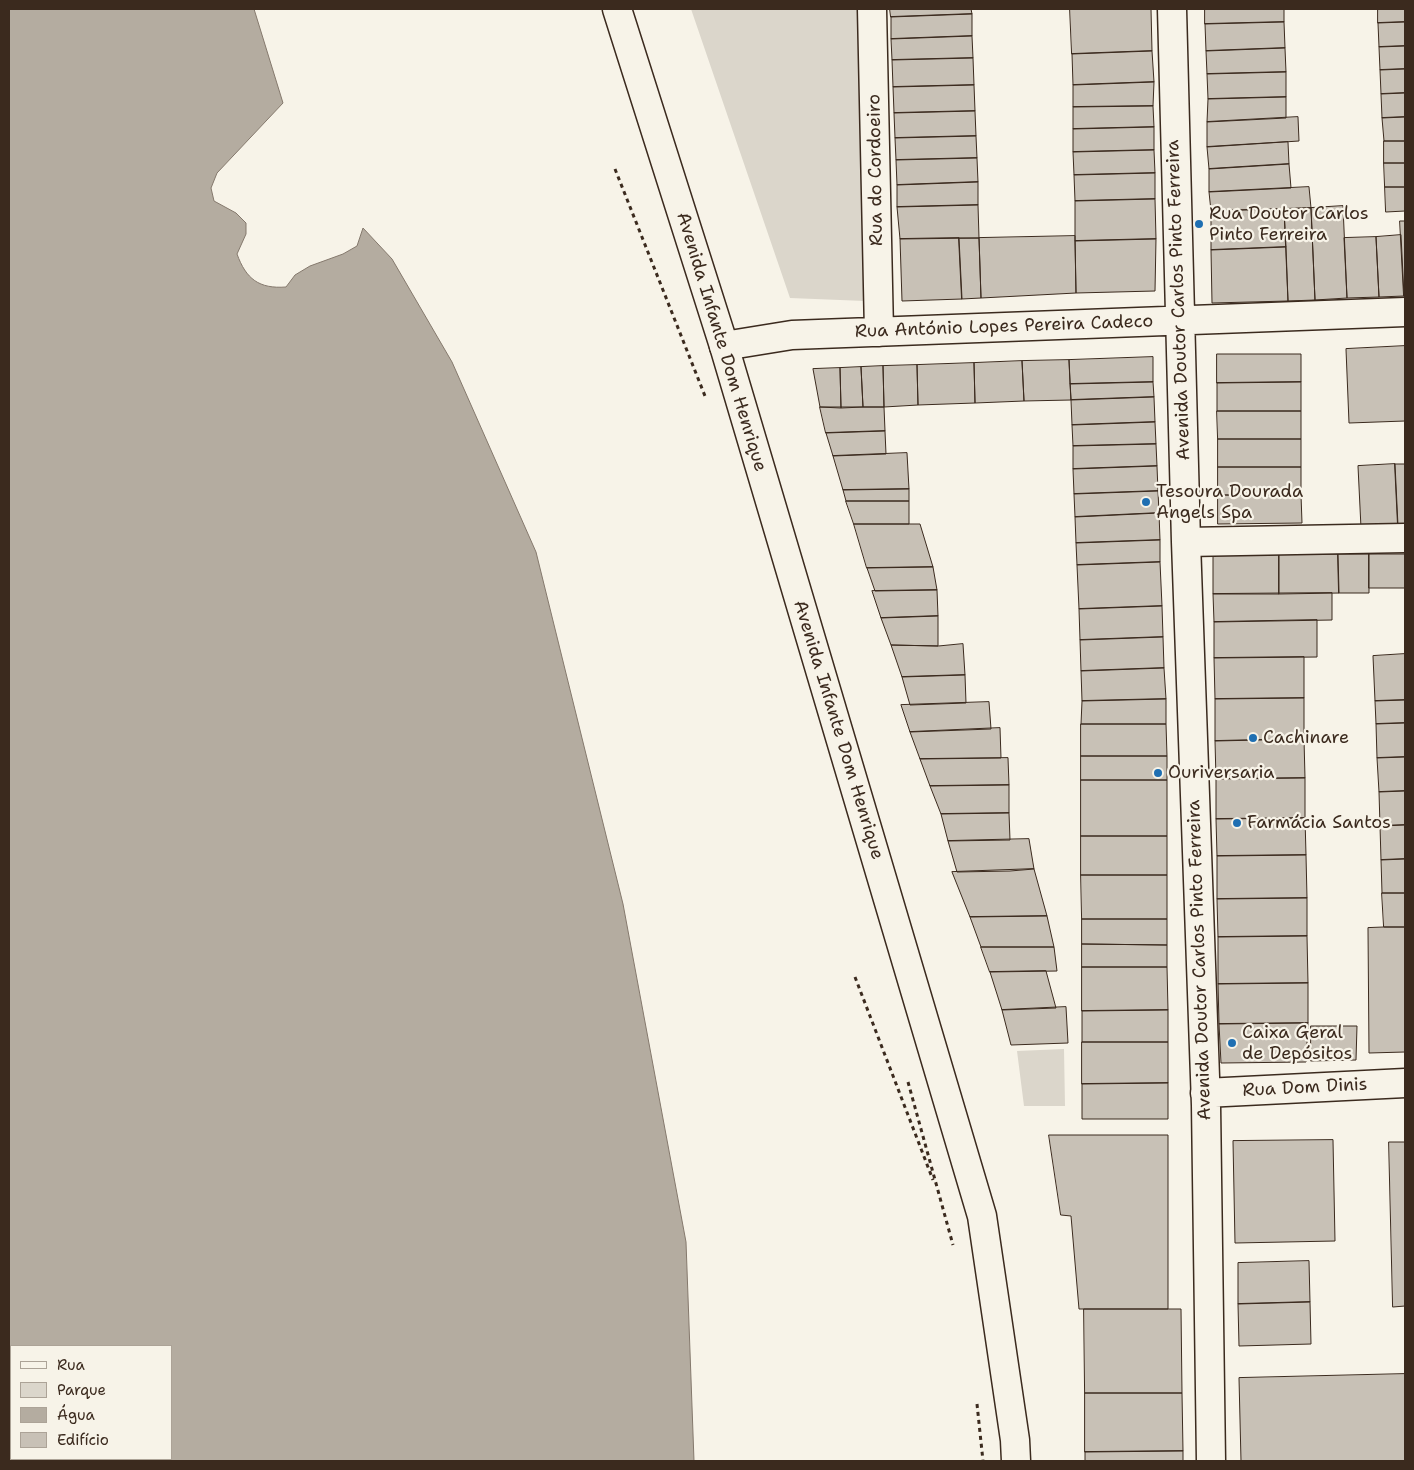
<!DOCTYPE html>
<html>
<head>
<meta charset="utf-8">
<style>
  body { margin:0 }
  #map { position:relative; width:1414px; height:1470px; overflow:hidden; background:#f7f3e8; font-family:"Shantell Sans",sans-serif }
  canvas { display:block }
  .frame { position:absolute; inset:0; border:10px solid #3b2a1e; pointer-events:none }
  .legend { position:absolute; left:10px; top:1345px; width:162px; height:115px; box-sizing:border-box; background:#f7f3e8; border:1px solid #aca397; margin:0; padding:6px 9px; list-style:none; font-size:15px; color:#3b2a1e }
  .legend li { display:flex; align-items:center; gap:10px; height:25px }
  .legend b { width:25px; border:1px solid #aca397 }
</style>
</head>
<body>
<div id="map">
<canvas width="1414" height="1470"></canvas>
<div class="frame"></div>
<ul class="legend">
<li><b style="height:6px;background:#f7f3e8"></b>Rua</li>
<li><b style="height:14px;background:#dbd6cb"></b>Parque</li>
<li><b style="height:14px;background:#b4aca0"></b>Água</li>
<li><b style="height:14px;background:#c8c1b6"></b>Edifício</li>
</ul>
</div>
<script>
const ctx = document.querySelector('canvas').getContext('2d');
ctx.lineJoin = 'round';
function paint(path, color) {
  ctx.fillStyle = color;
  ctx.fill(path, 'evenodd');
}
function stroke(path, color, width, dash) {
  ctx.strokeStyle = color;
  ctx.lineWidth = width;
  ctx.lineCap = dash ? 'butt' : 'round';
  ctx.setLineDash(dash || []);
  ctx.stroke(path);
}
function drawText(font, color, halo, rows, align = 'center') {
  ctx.font = font + ' "Shantell Sans",sans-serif';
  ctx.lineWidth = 4.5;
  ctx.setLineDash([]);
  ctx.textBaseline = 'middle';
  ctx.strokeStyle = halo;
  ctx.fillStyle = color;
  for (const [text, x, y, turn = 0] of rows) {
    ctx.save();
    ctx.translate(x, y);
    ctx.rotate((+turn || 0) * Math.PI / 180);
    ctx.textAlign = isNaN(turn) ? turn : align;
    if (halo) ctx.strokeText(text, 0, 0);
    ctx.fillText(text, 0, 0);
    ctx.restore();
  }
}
const green = new Path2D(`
  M691 9H859L865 301 790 298Z
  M1064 1049 1065 1106H1024L1017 1051Z`);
const water = new Path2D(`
  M9 9H254L283 103 217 173 211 188 214 201 236 213 246 223V234L237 254C246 279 259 289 286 287L295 275 310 266 343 254 357 246 363 228 392 259 452 362 536 552 623 904 686 1242 694 1461H9ZM11 1346H171V1459H11Z`);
const building = new Path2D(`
  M890 9H971L972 14 891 17Z
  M1070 9H1151L1152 51 1072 54Z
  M1205 9H1284V22L1205 24Z
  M1378 9H1405V22L1378 23Z
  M972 14V36L891 39V17Z
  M1284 22 1285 48 1206 51 1205 24Z
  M1405 22V46L1379 47 1378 23Z
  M972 36 973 58 892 60 891 39Z
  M1405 46V69L1380 70 1379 47Z
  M1285 48 1286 72 1207 74 1206 51Z
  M1152 51 1154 82 1073 85 1072 54Z
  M973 58 974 85 893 87 892 60Z
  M1405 69V93L1381 94 1380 70Z
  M1286 72V97L1208 99 1207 74Z
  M1154 82 1153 106 1073 107V85Z
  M974 85 975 111 894 113 893 87Z
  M1405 93V117L1382 118 1381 94Z
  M1286 97V118L1207 122 1208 99Z
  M1153 106 1154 127 1073 129V107Z
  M975 111 976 136 895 138 894 113Z
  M1298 117 1299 141 1207 147V122Z
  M1405 117V141H1384L1382 118Z
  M1154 127V150L1073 152V129Z
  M976 136 977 158 896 160 895 138Z
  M1384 141H1405V163H1384Z
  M1288 142 1289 164 1209 169 1207 147Z
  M1154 150 1155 173 1074 175 1073 152Z
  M977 158 978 182 897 185 896 160Z
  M1384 163H1405V187H1385Z
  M1289 164 1291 188 1209 192V169Z
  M1155 173V199L1075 201 1074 175Z
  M978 182V205L897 207V185Z
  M1309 187 1311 208 1211 211 1209 192Z
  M1385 187H1405V211L1386 212Z
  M1155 199 1156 239 1075 241V201Z
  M978 205 979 238 900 239 897 207Z
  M1343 206 1347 298 1315 300 1311 208Z
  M1311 208 1315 300 1288 301 1284 209Z
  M1284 209 1286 247 1211 250V211Z
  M1400 221H1405V296H1404Z
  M1401 235 1404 296 1379 297 1376 237Z
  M1075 236 1076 293 981 298 979 238Z
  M1376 237 1379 297 1347 298 1344 238Z
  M959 238 962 299 902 301 900 239Z
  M959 238H979L981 298 962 299Z
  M1156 239 1155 291 1076 293 1075 241Z
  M1286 247 1288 301 1212 303 1211 250Z
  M1405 346V421L1349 423 1346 349Z
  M1217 354H1301V382L1217 383Z
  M1153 357V382L1070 384 1069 360Z
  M1069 360 1071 400 1024 401 1022 361Z
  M1022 361 1024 401 975 403 974 363Z
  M974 363 975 403 918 405 917 365Z
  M917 365 918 405 884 407 883 366Z
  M883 366 884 407H863L861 367Z
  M861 367 863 407 841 408 840 368Z
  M840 368 841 408 820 407 813 369Z
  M1153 382 1154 397 1071 400 1070 384Z
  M1301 382V411H1217V383Z
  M1154 397 1155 422 1072 425 1071 400Z
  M820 407H884L885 431 826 433Z
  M1217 411H1301V439H1218Z
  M1155 422 1156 444 1073 446 1072 425Z
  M885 431 886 454 833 456 826 433Z
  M1218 439H1301V467H1218Z
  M1156 444 1157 466 1073 469V446Z
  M907 453 909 489 843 490 833 456Z
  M1395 464H1405V526H1398Z
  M1395 464 1398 526 1361 528 1358 466Z
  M1157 466 1158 491 1074 494 1073 469Z
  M1218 467H1301V495H1218Z
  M909 489V501H846L843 490Z
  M1158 491 1159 513 1075 517 1074 494Z
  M1218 495H1301L1302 523 1218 524Z
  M846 501H909V524H854Z
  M1159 513 1160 540 1076 543 1075 517Z
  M854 524H920L933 567 867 568Z
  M1160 540V562L1077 565 1076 543Z
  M1279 554H1338L1339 593 1279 594Z
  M1279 554V594H1213V555Z
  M1338 554H1369V593H1339Z
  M1369 554H1405V588H1369Z
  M1160 562 1162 606 1079 609 1077 565Z
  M933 567 937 590 875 591 867 568Z
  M937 590 938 616 881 618 872 591Z
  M1332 593V620L1214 622 1213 594Z
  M1162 606 1163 637 1080 640 1079 609Z
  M938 616V646L891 645 881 618Z
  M1317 620V657L1214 658V622Z
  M1163 637 1164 668 1081 671 1080 640Z
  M963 644 965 675 902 677 891 645 938 646Z
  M1405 654V700L1375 701 1373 656Z
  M1304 657V698L1215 699 1214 658Z
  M1164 668 1166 699 1082 701 1081 671Z
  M965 675 966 703 910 705 902 677Z
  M1304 698V739L1215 741V699Z
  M1166 699V724H1081L1082 701Z
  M1405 700V723L1376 724 1375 701Z
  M989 702 991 729 910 732 901 705Z
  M1405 723V757L1377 758 1376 724Z
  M1081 724H1166L1167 756H1081Z
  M1000 728 1001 758 920 759 910 732Z
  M1304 739 1305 778 1216 779 1215 741Z
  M1081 756H1167V780H1081Z
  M1405 757V791L1379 792 1377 758Z
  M1008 758 1009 785 930 786 920 759Z
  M1305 778V818L1216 819V779Z
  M1081 780H1167V836H1081Z
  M1009 785V813L941 814 930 786Z
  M1405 791V825L1380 826 1379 792Z
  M1009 813 1010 840 948 841 941 814Z
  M1305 818 1306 855 1217 856 1216 819Z
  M1405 825V859L1381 860 1380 826Z
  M1081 836H1167V875H1081Z
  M1029 839 1034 869 1010 871 957 872 948 841Z
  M1306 855 1307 898 1217 899V856Z
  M1405 859V893H1382L1381 860Z
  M1034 869 1047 916 970 917 952 872Z
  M1081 875H1167V919H1082Z
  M1382 893H1405V927H1384Z
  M1307 898V936L1218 937 1217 899Z
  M1047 916 1054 947H981L970 917Z
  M1082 919H1167V945L1082 944Z
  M1384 927H1405V1052L1369 1053 1368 928Z
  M1307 936 1308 983 1218 984V937Z
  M1082 944 1167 945V967H1082Z
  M981 947H1054L1057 971 990 972Z
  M1082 967H1167L1168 1010 1082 1011Z
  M1046 971 1056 1008 1002 1010 990 972Z
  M1308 983V1023L1219 1024 1218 984Z
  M1066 1007 1068 1043 1011 1045 1002 1010Z
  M1168 1010V1042H1082V1011Z
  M1308 1023 1306 1062 1221 1063 1219 1024Z
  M1311 1026H1357L1356 1060 1311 1061Z
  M1082 1042H1168V1083L1082 1084Z
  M1168 1083V1119H1082V1084Z
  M1049 1135H1168V1309H1079L1071 1216 1061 1215Z
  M1333 1140 1335 1241 1235 1243 1233 1141Z
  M1389 1142H1405V1306L1393 1307Z
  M1309 1261 1310 1302 1238 1304V1263Z
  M1310 1302 1311 1344 1239 1346 1238 1304Z
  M1084 1309H1181L1182 1393H1085Z
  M1405 1374V1461H1241L1239 1378Z
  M1085 1393H1182L1183 1451 1085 1452Z
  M1183 1451V1461H1085V1452Z`);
const path = new Path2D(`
  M615 169 705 396
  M855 977 933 1180
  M908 1082 953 1245
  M977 1404 983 1461`);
const street = new Path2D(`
  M872 9 879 332
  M1172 9 1186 542 1206 1105 1211 1461
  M724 346 792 335 1405 312
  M1186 542 1405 538
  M1205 1093 1405 1083`);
const secondary = new Path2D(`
  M617 9 724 346 982 1216 1015 1440 1016 1461`);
const markers = [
  [1199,224,5,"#1f6fb2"],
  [1146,502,5,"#1f6fb2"],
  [1253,738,5,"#1f6fb2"],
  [1158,773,5,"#1f6fb2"],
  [1237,823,5,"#1f6fb2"],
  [1232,1043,5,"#1f6fb2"]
];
const streetNames = [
  ["Rua do Cordoeiro",876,170,-91],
  ["Avenida Doutor Carlos Pinto Ferreira",1179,300,-92],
  ["Rua António Lopes Pereira Cadeco",1004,327,-2],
  ["Avenida Infante Dom Henrique",721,342,73],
  ["Avenida Infante Dom Henrique",838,730,73],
  ["Avenida Doutor Carlos Pinto Ferreira",1200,960,-92],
  ["Rua Dom Dinis",1305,1088,-3]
];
const poiNames = [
  ["Rua Doutor Carlos",1209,214],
  ["Pinto Ferreira",1209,235],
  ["Tesoura Dourada",1156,492],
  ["Angels Spa",1156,513],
  ["Cachinare",1263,738],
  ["Ouriversaria",1168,773],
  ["Farmácia Santos",1247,823],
  ["Caixa Geral",1242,1033],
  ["de Depósitos",1242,1054]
];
paint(green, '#dbd6cb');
paint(water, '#b4aca0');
stroke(water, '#84786c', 1);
paint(building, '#c8c1b6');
stroke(building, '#3b2a1e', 1);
stroke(street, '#3b2a1e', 31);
stroke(secondary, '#3b2a1e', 31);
stroke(path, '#3b2a1e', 3, [4, 4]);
stroke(street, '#f7f3e8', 28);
stroke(secondary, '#f7f3e8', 28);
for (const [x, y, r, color] of markers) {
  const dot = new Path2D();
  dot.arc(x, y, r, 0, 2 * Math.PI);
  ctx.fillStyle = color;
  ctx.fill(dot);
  stroke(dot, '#f7f3e8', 2);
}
drawText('18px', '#3b2a1e', '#f7f3e8', streetNames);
drawText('18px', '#3b2a1e', '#f7f3e8', poiNames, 'left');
</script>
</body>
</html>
